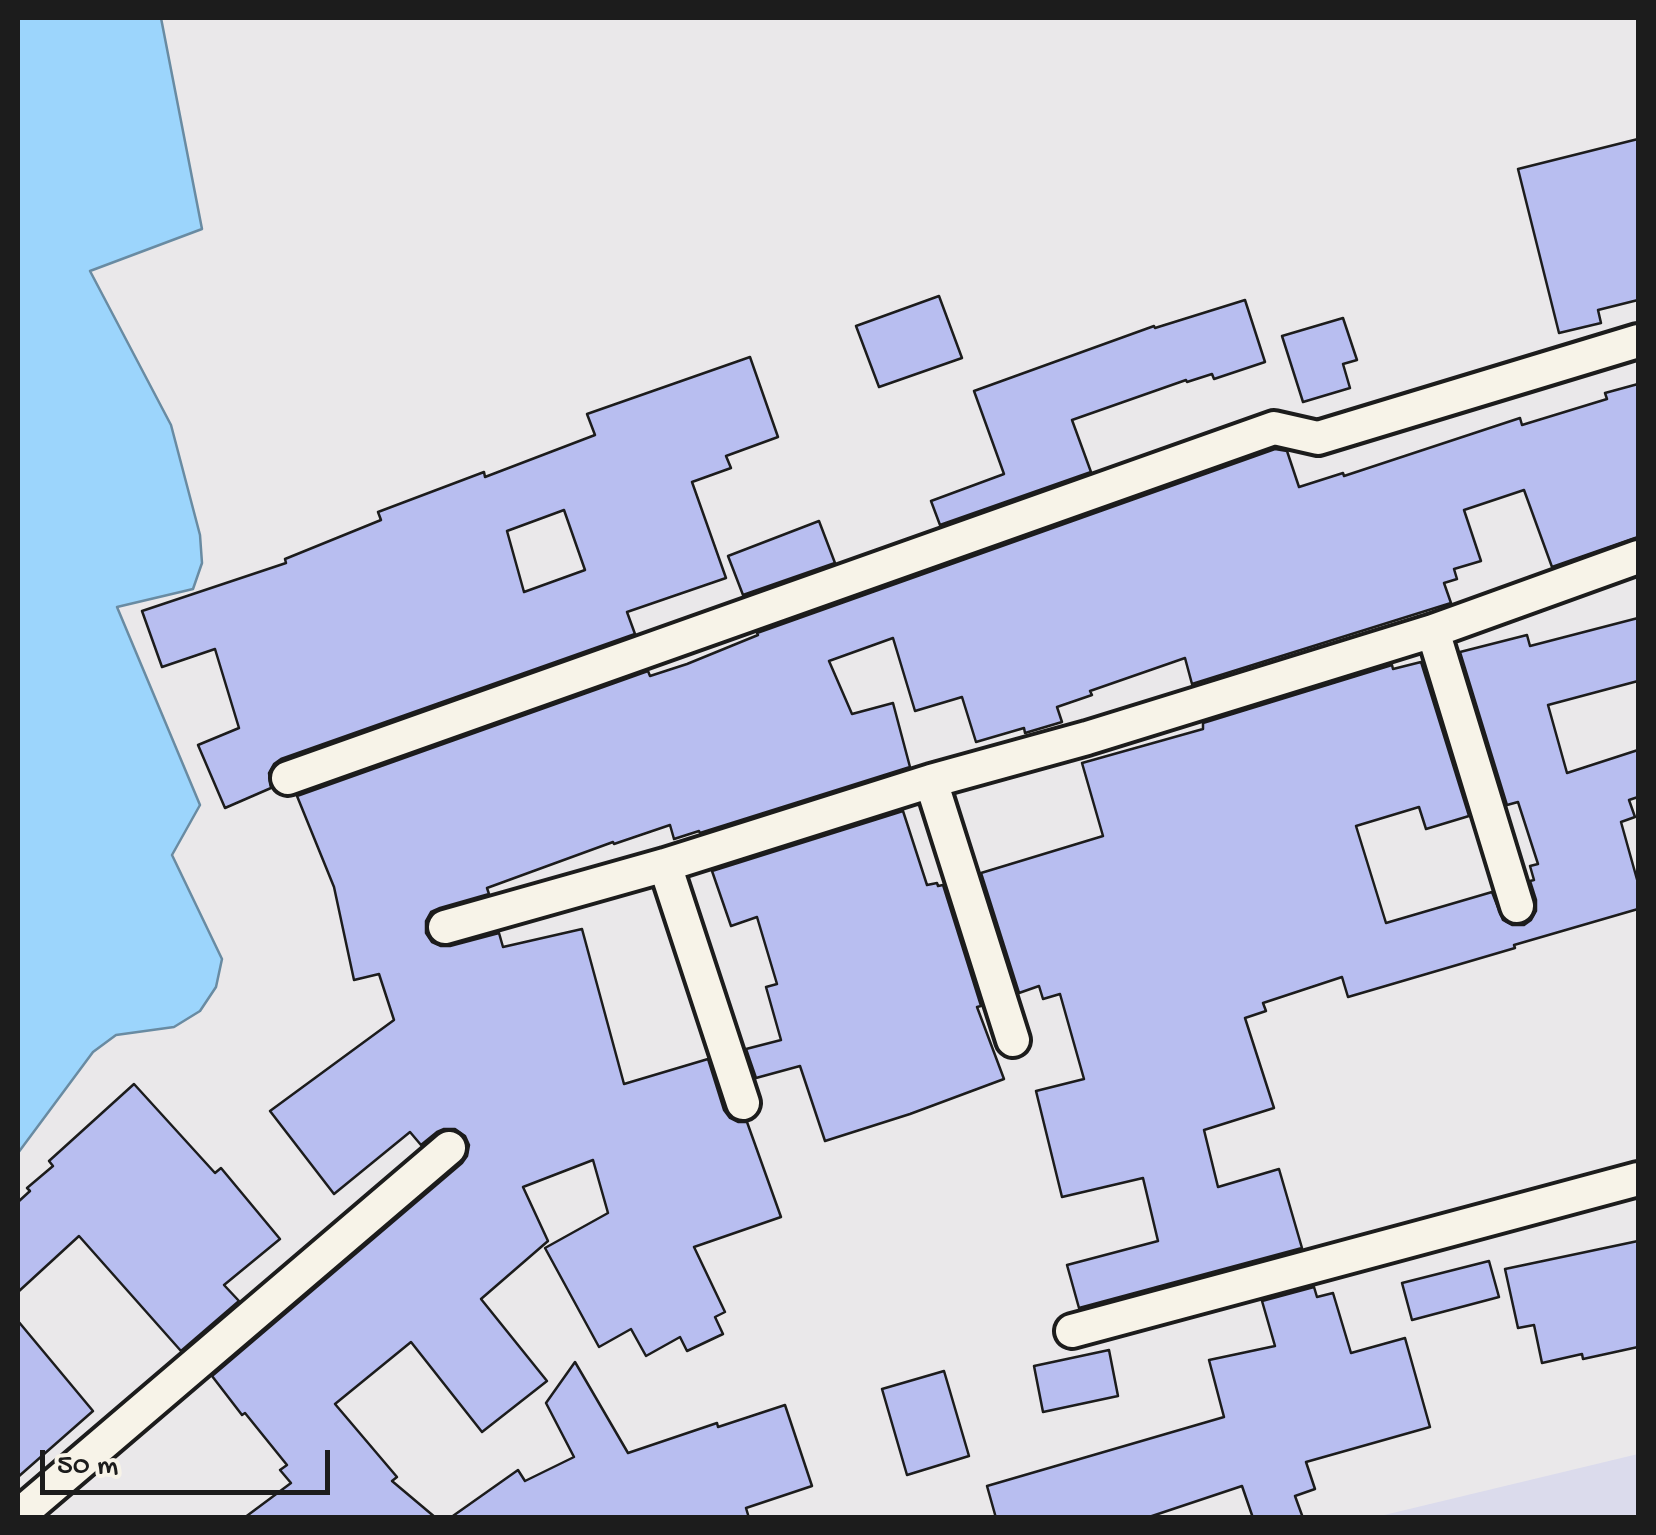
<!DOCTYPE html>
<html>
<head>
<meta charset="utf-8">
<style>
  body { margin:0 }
  #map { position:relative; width:1656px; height:1535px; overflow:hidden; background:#eae8ea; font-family:"Gochi Hand",sans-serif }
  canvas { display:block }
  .frame { position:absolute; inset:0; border:20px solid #1c1c1c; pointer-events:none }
  .scale { position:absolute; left:40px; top:1450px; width:290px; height:45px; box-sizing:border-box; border:5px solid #1c1c1c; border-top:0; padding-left:12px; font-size:30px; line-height:35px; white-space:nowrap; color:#1c1c1c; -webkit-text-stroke:8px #f7f3e8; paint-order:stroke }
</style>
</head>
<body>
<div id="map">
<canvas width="1656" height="1535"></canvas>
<div class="frame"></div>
<div class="scale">50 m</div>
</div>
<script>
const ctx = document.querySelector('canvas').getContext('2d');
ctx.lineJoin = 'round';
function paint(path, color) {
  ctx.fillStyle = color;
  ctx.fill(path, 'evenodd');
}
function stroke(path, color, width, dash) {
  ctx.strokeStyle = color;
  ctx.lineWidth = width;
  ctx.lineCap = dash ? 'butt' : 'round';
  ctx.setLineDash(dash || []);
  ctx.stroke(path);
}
const built = new Path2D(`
  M1638 1454V1517H1376Z`);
const water = new Path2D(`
  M18 18H161L202 229 90 271 171 425 200 535 202 563 193 589 117 607 200 805 172 855 222 959 216 987 200 1011 174 1027 116 1035 93 1052 18 1153Z`);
const building = new Path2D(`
  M1638 139V300L1598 310 1601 323 1559 333 1518 169Z
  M939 296 962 358 879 387 856 326Z
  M1245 300 1265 362 1214 379 1212 374 1187 382 1186 380 1072 420 1091 472 940 525 931 501 1004 474 974 391 1154 326 1155 328Z
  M1343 318 1357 360 1343 364 1350 388 1303 402 1282 336Z
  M750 357 778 437 726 456 731 468 692 482 726 578 627 612 635 634 281 759 274 764 269 773 271 788 225 808 198 745 239 728 215 649 162 667 142 611 286 563 285 559 381 520 378 512 484 472 485 477 595 435 587 414ZM564 510 585 570 524 592 507 531Z
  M1638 384V537L1552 567 1524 490 1464 510 1481 561 1454 569 1457 579 1444 583 1451 603 1192 684 1185 658 1090 691 1092 695 1057 707 1062 722 1025 733 1024 728 976 742 962 697 915 711 893 638 829 661 852 714 893 703 910 767 700 833 699 831 674 839 670 825 614 844 613 842 487 888 489 894 440 908 431 912 426 921V933L432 942 441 946H450L499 933 503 947 582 929 624 1084 708 1059 724 1110 730 1118 738 1122H747L781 1217 694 1247 725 1312 715 1317 723 1334 687 1351 680 1337 646 1356 631 1329 599 1347 545 1248 608 1213 593 1160 523 1187 548 1241 481 1299 547 1381 482 1432 411 1342 335 1404 397 1477 392 1481 436 1518H244L291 1483 280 1470 287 1465 245 1413 242 1415 212 1376 462 1163 467 1156 469 1145 465 1136 455 1129H444L437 1132 421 1145 410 1132 334 1194 270 1111 394 1020 379 974 354 980 334 887 297 796 648 671 650 676 687 664 758 635 757 633 1275 449 1287 451 1299 487 1343 473 1344 476 1520 418 1522 425 1607 399 1605 393Z
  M819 521 835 563 743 595 728 556Z
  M1638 618V681L1548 705 1567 773 1638 750V797L1629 800 1635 817 1621 822 1638 883V909L1514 945 1515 948 1348 997 1342 977 1263 1003 1266 1011 1245 1018 1274 1108 1204 1130 1218 1187 1279 1169 1302 1248 1079 1308 1067 1265 1158 1241 1143 1178 1062 1197 1036 1091 1084 1079 1060 994 1043 999 1039 986 1019 993 981 873 1103 836 1082 763 1203 729V723L1392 665 1393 669 1421 662 1469 816 1426 829 1419 807 1356 826 1386 923 1492 892 1503 920 1512 925H1524L1531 920 1536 911V900L1530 881 1534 880 1530 866 1538 864 1518 802 1507 805 1460 652 1527 635 1530 646Z
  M903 811 927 885 937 883 938 886 943 885 981 1006 977 1007 1004 1079 910 1114 825 1141 800 1066 756 1078 746 1049 781 1040 766 987 777 984 757 917 731 926 712 871Z
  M134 1084 215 1173 221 1168 280 1239 224 1285 239 1301 181 1351 79 1236 18 1292V1202L30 1191 27 1188 53 1166 49 1161Z
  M1638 1241V1347L1583 1359 1582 1354 1542 1363 1534 1325 1518 1328 1505 1269Z
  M1489 1261 1499 1297 1412 1320 1402 1283Z
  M1314 1287 1317 1297 1333 1293 1351 1353 1405 1338 1430 1427 1306 1462 1315 1489 1295 1496 1303 1518H1253L1242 1486 1146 1518H996L987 1486 1224 1417 1209 1360 1275 1346 1262 1301Z
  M18 1321 93 1411 18 1477Z
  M1109 1350 1118 1396 1043 1412 1034 1366Z
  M575 1362 628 1453 717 1423 718 1427 785 1405 812 1486 746 1508 749 1518H450L518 1470 525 1481 574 1457 546 1403Z
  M944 1371 969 1456 907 1475 882 1389Z`);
const minor = new Path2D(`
  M1433 631 1517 906
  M288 778 1274 428 1318 438 1638 341
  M931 781 1013 1040
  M665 865 743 1103
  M445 927 665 865 931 781 1087 738 1433 631 1638 557
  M1072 1331 1638 1179
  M18 1516 449 1148`);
paint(built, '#dbdbec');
paint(water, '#9cd5fc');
stroke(water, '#698ba2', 2.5);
paint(building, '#b8bef0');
stroke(building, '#1c1c1c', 2.5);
stroke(minor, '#1c1c1c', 40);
stroke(minor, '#f7f3e8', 32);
</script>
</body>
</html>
